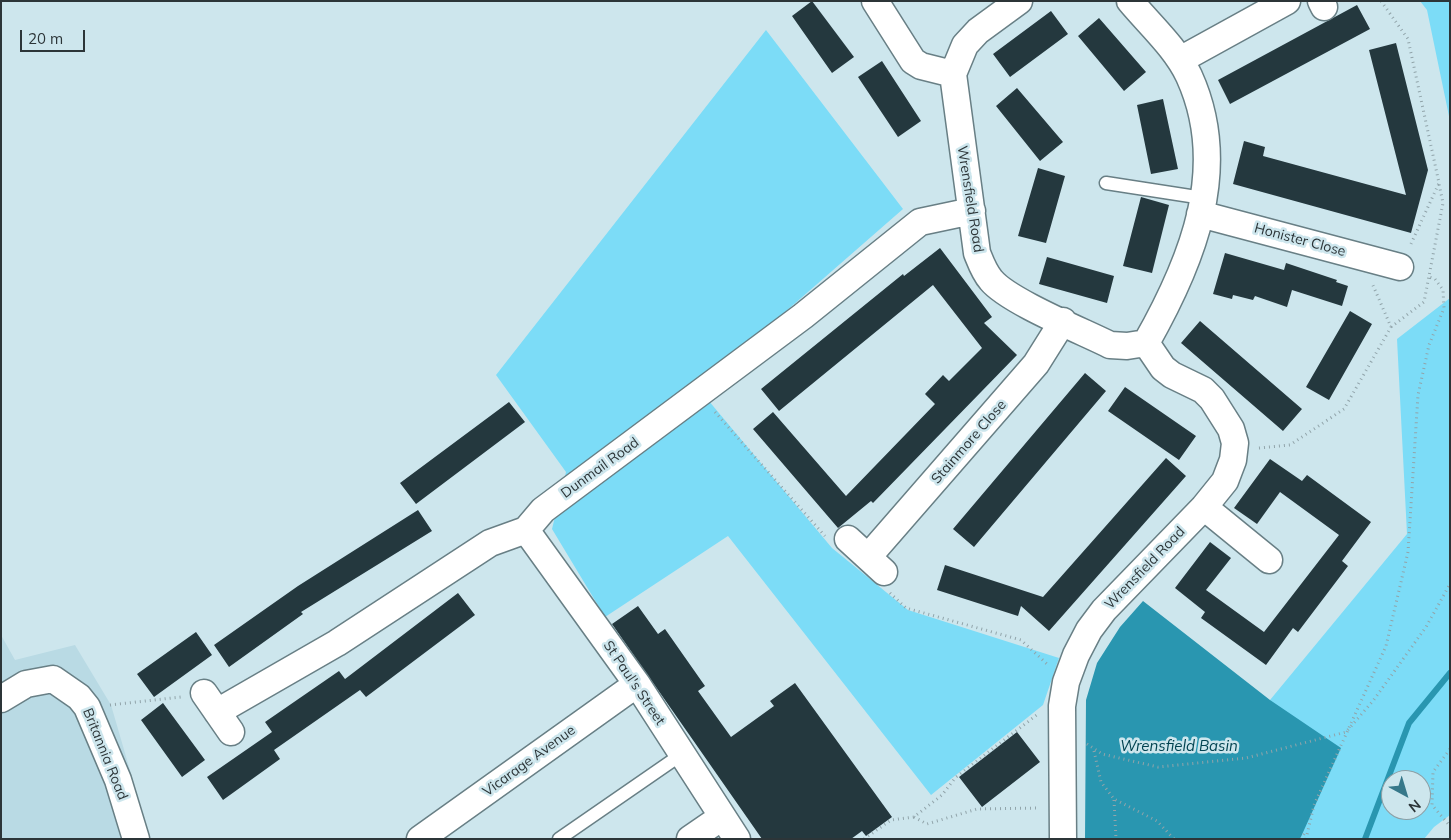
<!DOCTYPE html>
<html>
<head>
<meta charset="utf-8">
<style>
  body { margin:0 }
  #map { position:relative; width:1451px; height:840px; overflow:hidden; background:#cde6ed; font-family:Mulish,sans-serif }
  canvas { display:block }
  .frame { position:absolute; inset:0; border:2px solid #2c3538; pointer-events:none }
  .north { position:absolute; left:1381px; top:770px; width:50px; height:50px; box-sizing:border-box; background:#cde6ed; border:1px solid #8d9fa5; border-radius:50%; rotate:141deg; font-size:14px; font-weight:700; line-height:20px; text-align:center; color:#2c3538 }
  .north::after { content:''; display:block; margin:auto; width:18px; height:22px; background:#36788a; clip-path:polygon(50% 0,100% 100%,50% 72%,0 100%) }
  .scale { position:absolute; left:20px; top:30px; width:65px; height:22px; box-sizing:border-box; border:2px solid #2c3538; border-top:0; padding-left:6px; font-size:15px; line-height:18px; white-space:nowrap; color:#2c3538; -webkit-text-stroke:4px #cde6ed; paint-order:stroke }
</style>
</head>
<body>
<div id="map">
<canvas width="1451" height="840"></canvas>
<div class="frame"></div>
<div class="north">N</div>
<div class="scale">20 m</div>
</div>
<script>
const ctx = document.querySelector('canvas').getContext('2d');
ctx.lineJoin = 'round';
function paint(path, color) {
  ctx.fillStyle = color;
  ctx.fill(path, 'evenodd');
}
function stroke(path, color, width, dash) {
  ctx.strokeStyle = color;
  ctx.lineWidth = width;
  ctx.lineCap = dash ? 'butt' : 'round';
  ctx.setLineDash(dash || []);
  ctx.stroke(path);
}
function drawText(font, color, halo, rows, align = 'center') {
  ctx.font = font + ' Mulish,sans-serif';
  ctx.lineWidth = 5;
  ctx.setLineDash([]);
  ctx.textBaseline = 'middle';
  ctx.strokeStyle = halo;
  ctx.fillStyle = color;
  for (const [text, x, y, turn = 0] of rows) {
    ctx.save();
    ctx.translate(x, y);
    ctx.rotate((+turn || 0) * Math.PI / 180);
    ctx.textAlign = isNaN(turn) ? turn : align;
    if (halo) ctx.strokeText(text, 0, 0);
    ctx.fillText(text, 0, 0);
    ctx.restore();
  }
}
const built = new Path2D(`
  M1 635 15 660 75 645 111 705 150 839H1Z`);
const green = new Path2D(`
  M1420 1H1450V121L1427 10Z
  M766 30 903 209 698 388 832 548 908 610 1059 658 1043 705 931 795 728 536 605 617 552 529 566 472 496 375Z
  M1450 298V815L1434 827 1424 839H1300L1270 700 1407 534 1397 339ZM1391 780H1421V810H1391Z`);
const water = new Path2D(`
  M1143 601 1270 700 1341 748 1300 839H1085L1086 700 1097 663 1120 627Z`);
const stream = new Path2D(`
  M1365 839 1409 723 1450 673`);
const building = new Path2D(`
  M812 1 854 57 832 73 792 16Z
  M1357 5 1370 29 1230 104 1218 80Z
  M1051 11 1068 34 1010 77 993 54Z
  M1099 18 1146 72 1124 91 1078 36Z
  M1396 43 1428 170 1411 233 1233 184 1244 141 1265 147 1263 156 1406 195 1369 50Z
  M882 61 921 121 898 137 858 77Z
  M1017 88 1063 142 1040 161 996 106Z
  M1163 99 1178 169 1151 174 1137 105Z
  M1038 168 1065 176 1046 243 1018 236Z
  M1141 197 1169 205 1152 273 1123 266Z
  M940 248 992 317 984 323 1017 355 873 503 871 501 838 528 753 429 773 412 846 496 935 404 925 394 943 375 949 381 982 348 933 285 779 411 761 389 903 274 904 276Z
  M1225 253 1284 270 1286 263 1337 280 1336 282 1348 286 1342 306 1292 290 1287 307 1255 296 1253 300 1233 295 1232 299 1213 294Z
  M1047 257 1114 276 1107 303 1039 284Z
  M1350 311 1372 324 1329 400 1306 387Z
  M1200 321 1302 409 1283 431 1181 343Z
  M1085 373 1106 391 974 547 953 529Z
  M1125 387 1196 436 1179 460 1108 411Z
  M509 402 525 422 416 504 400 483Z
  M1166 458 1186 476 1049 631 1021 606 1018 616 937 590 945 565 1043 597Z
  M1270 459 1302 481 1307 475 1371 522 1342 561 1348 566 1298 632 1293 628 1266 665 1201 618 1205 612 1175 588 1210 542 1231 558 1206 590 1264 632 1339 535 1280 492 1257 524 1234 508Z
  M418 510 432 531 301 612 303 614 229 667 214 645 298 586Z
  M458 593 475 615 366 697 360 690 274 750 280 759 223 800 207 777 272 732 265 722 339 671 345 679Z
  M638 606 658 634 665 629 705 686 698 691 731 737 774 706 770 701 795 683 892 817 866 836 862 831 851 839H762L612 624Z
  M196 632 212 655 154 697 137 674Z
  M163 703 205 760 182 777 141 720Z
  M1017 732 1040 762 982 807 959 777Z`);
const path = new Path2D(`
  M1381 1 1408 39 1439 183 1410 246
  M1391 327 1424 302 1443 203 1439 184
  M715 412 825 536
  M1259 448 1290 445 1344 409 1391 327 1372 283
  M890 593 906 608 1021 640 1047 664
  M110 705 181 697
  M1087 744 1102 754 1158 767 1246 758 1346 732 1373 701 1426 627 1450 584
  M1450 749 1433 772 1432 805 1450 826
  M1094 751 1101 782 1114 799 1157 821 1174 839
  M1114 800 1116 839
  M914 817 927 824 977 809 1039 808
  M864 839 891 820 914 817 942 795 956 777 1038 714
  M1301 839 1306 831
  M1306 839 1314 805 1386 646 1408 552 1418 395 1429 345 1444 308 1443 290 1435 279 1429 277`);
const lane = new Path2D(`
  M1106 183 1203 198
  M559 839 682 754`);
const street = new Path2D(`
  M875 1 913 61 921 66 953 74
  M1019 1 978 31 965 45 953 74 977 253C981 263 984 272 991 280 1008 301 1082 331 1110 345L1127 346 1146 343
  M1130 1C1150 25 1176 48 1189 76 1231 168 1192 262 1146 343
  M1321 1 1324 7
  M1180 60 1287 1
  M1200 214 1400 267
  M1204 507 1269 560
  M526 530 637 684 737 839
  M848 539 884 572
  M868 557 1036 364 1063 321
  M204 693 231 732
  M1 699 26 684 53 679 79 697 87 707 118 780 136 839
  M217 712 337 643 490 543 526 530 543 510 803 316 920 222 972 211
  M420 839 637 684
  M690 839 722 817
  M1063 839 1062 706 1066 682 1076 655 1089 630 1104 610 1204 507 1225 481 1233 460 1235 443 1231 429 1212 399 1203 390 1172 375 1163 368 1146 343`);
const streetNames = [
  ["Wrensfield Road",970,199,81],
  ["Honister Close",1300,240,15],
  ["Stainmore Close",969,442,-49],
  ["Dunmail Road",600,468,-36],
  ["Wrensfield Road",1145,568,-46],
  ["St Paul's Street",634,683,56],
  ["Britannia Road",105,754,68],
  ["Vicarage Avenue",529,761,-36]
];
const waterNames = [
  ["Wrensfield Basin",1179,746]
];
paint(built, '#b9dae4');
paint(green, '#7cdcf7');
paint(water, '#2996b0');
stroke(stream, '#2996b0', 6);
paint(building, '#24383e');
stroke(lane, '#687f85', 15);
stroke(street, '#687f85', 29);
stroke(path, '#91a4aa', 3, [1, 4]);
stroke(lane, '#fff', 12);
stroke(street, '#fff', 26);
drawText('14px', '#2c3538', '#cde6ed', streetNames);
drawText('italic 15px', '#014250', '#cde6ed', waterNames);
</script>
</body>
</html>
